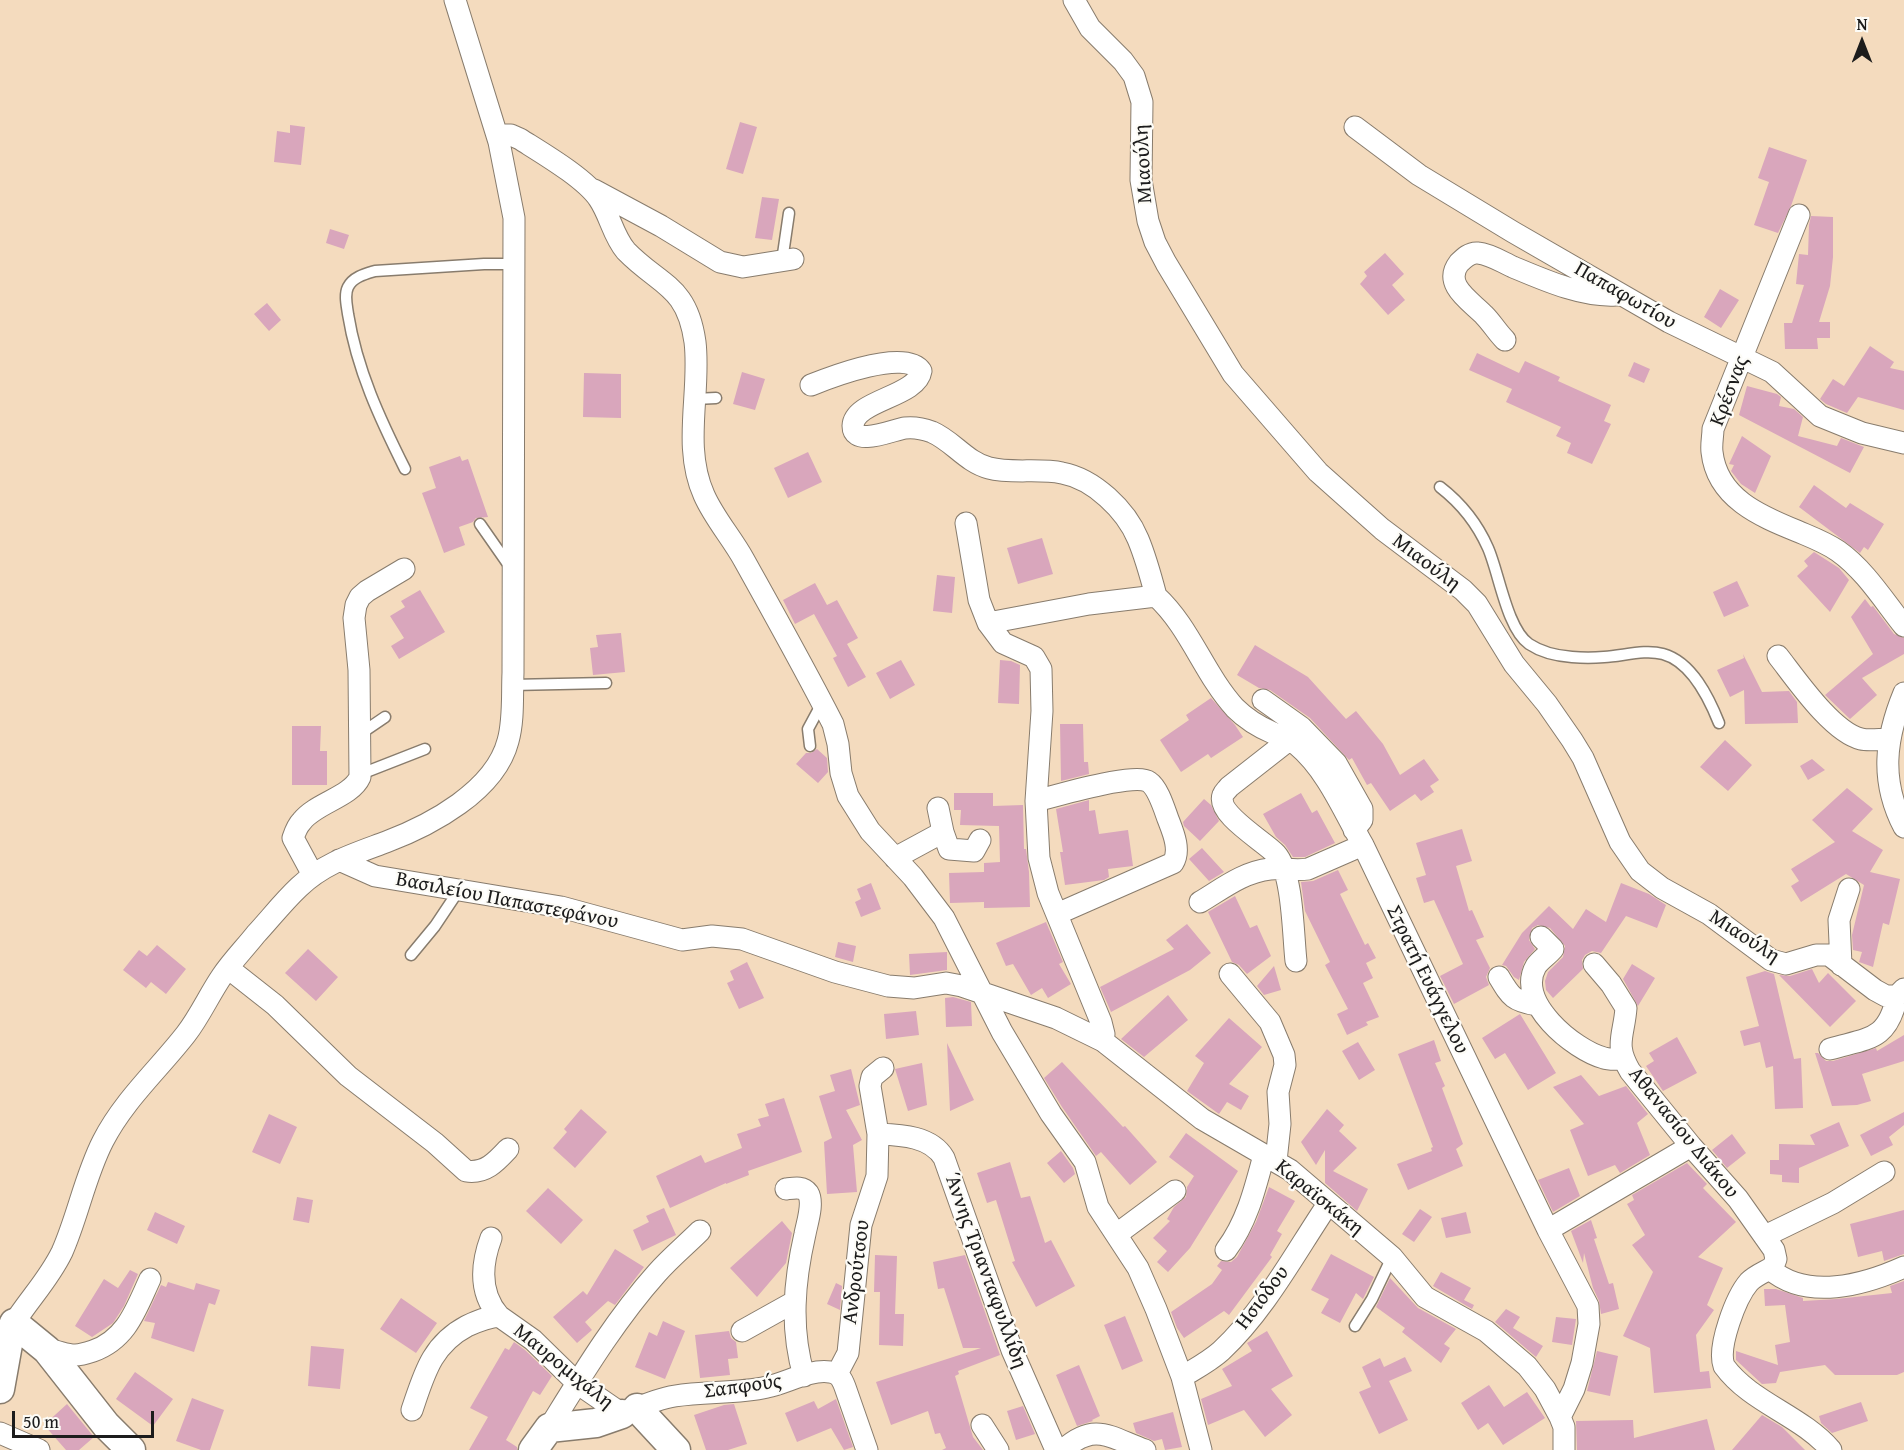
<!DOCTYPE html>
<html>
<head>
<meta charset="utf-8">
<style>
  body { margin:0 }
  #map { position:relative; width:1904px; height:1450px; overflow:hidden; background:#f4dbbe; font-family:"Gentium Book Plus",serif }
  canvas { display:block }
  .north { position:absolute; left:1832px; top:12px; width:60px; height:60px; -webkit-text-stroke:4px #fdfcf7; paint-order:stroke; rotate:0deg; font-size:16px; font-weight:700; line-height:24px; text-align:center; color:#1c1c1c }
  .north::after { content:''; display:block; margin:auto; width:21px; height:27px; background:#1c1c1c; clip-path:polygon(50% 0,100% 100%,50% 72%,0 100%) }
  .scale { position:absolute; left:12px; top:1411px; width:142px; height:27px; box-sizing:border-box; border:3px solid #1c1c1c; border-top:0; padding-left:8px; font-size:18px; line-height:21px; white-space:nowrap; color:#1c1c1c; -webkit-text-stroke:4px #fdfcf7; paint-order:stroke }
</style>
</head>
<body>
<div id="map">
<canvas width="1904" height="1450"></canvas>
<div class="north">N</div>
<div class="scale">50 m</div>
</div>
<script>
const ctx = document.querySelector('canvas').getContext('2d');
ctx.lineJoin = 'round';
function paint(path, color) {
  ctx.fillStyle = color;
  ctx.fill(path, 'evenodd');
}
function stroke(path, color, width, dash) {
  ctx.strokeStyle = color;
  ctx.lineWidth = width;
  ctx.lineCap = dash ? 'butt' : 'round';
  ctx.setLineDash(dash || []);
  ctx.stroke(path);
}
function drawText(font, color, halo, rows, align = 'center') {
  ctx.font = font + ' "Gentium Book Plus",serif';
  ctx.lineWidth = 4.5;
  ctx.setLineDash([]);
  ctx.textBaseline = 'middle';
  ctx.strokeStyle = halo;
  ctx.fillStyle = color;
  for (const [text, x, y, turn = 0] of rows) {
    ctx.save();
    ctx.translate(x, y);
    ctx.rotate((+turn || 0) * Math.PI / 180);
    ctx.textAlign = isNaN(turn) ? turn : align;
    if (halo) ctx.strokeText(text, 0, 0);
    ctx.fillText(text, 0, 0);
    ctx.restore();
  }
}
const building = new Path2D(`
  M740 122 757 127 743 174 726 169Z
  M290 125 305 127 301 165 274 162 277 131 290 133Z
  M1769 147 1807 160 1791 206 1778 233 1754 225 1769 182 1758 178Z
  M762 197 779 199 772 240 755 238Z
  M1811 216 1833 217V257L1830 286 1819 322H1830V338H1817L1818 349H1785L1784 323H1792L1804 285 1796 284 1799 254 1808 255 1809 225Z
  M330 229 349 235 344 249 326 243Z
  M1385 253 1404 274 1392 285 1405 300 1388 315 1360 284 1367 276 1364 272Z
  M1720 289 1739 300 1721 328 1704 317Z
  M267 303 281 320 269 331 254 314Z
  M1870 346 1894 362 1890 368 1904 371V410L1858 397 1847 413 1826 404 1820 399 1833 379 1844 386Z
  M1477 353 1519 373 1525 361 1560 377 1558 381 1611 405 1604 421 1611 424 1592 464 1567 453 1571 443 1556 436 1561 427 1506 402 1512 389 1469 370Z
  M1634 362 1650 369 1644 383 1628 376Z
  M742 372 765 379 755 410 733 404Z
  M584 373 621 374V418L583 417Z
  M1747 386 1777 394 1781 397 1779 406 1794 409 1803 417 1798 436 1837 446 1841 438 1864 447 1850 473 1739 415Z
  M1742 436 1771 456 1755 493 1741 484 1731 471 1734 465 1729 464Z
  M808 452 822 482 788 498 774 468Z
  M460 456 462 461 468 459 488 517 476 518 473 522 459 527 465 545 444 553 422 493 436 488 429 467Z
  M1814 485 1846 508 1850 503 1884 524 1868 550 1864 547 1860 553 1799 507Z
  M1042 538 1053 574 1018 584 1007 548Z
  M1814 552 1839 568 1849 580 1830 612 1797 576 1808 566 1804 561Z
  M937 575 955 577 952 613 933 611Z
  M1737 581 1749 606 1724 617 1713 592Z
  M815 583 827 605 837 600 858 638 847 644 866 677 848 687 833 658 837 656 814 614 795 624 783 600Z
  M420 590 445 632 399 659 391 646 404 638 390 616 405 607 401 601Z
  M1865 599 1871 607 1873 606 1894 634 1904 638V654L1862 678 1877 695 1850 719 1825 695 1873 654 1851 617Z
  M621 633 625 672 593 675 590 648 598 647 596 635Z
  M1255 645 1308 677 1346 719 1356 711 1383 744 1400 775 1424 759 1439 780 1430 786 1434 792 1421 801 1415 794 1390 811 1371 783 1367 785 1352 758 1349 760 1310 718 1270 690 1259 688 1237 675Z
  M1743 654 1762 692 1789 691 1797 702 1798 723 1745 724 1744 690 1730 697 1717 670 1744 658Z
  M901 660 915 685 890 699 876 673Z
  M1000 660 1011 661 1020 665 1019 704 998 703Z
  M1211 698 1235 725 1243 737 1211 758 1208 754 1181 772 1160 740 1189 720 1186 715Z
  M1060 724H1083L1084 762H1088L1089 774 1061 781Z
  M292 726H321L320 751H327V785H292Z
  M1725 740 1752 765 1728 791 1700 767Z
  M817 749 827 758 828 772 818 783 796 764 806 753H811Z
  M1812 759 1825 770 1808 780 1800 766Z
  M1847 788 1873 809 1852 831 1883 850 1870 872 1900 879 1889 925 1883 923 1873 967 1859 962 1862 952 1853 950 1852 935 1864 885 1846 874 1801 902 1791 886 1799 881 1791 869 1835 842 1812 820Z
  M954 793H993V806L1023 805 1024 849H1026L1029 872 1030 907 984 908V902L950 903 949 873 984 872V863L1000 862 999 826 960 825 961 810H954Z
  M1301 793 1312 813 1317 810 1335 843 1305 857H1293L1285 845 1276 837 1263 814Z
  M1204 799 1211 805 1219 821 1200 841 1184 826 1183 822Z
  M1089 800V811L1095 810 1099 834 1128 830 1133 866 1108 869 1109 877 1104 880 1065 885 1060 852H1063L1056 809Z
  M1462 829 1472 861 1456 866 1469 911 1472 910 1484 937 1476 940 1490 968 1486 977 1489 985 1454 1004 1440 976 1463 964 1434 900 1424 903 1416 878 1426 875 1416 843Z
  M1202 848 1224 872 1209 881 1189 859Z
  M1338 870 1348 890 1340 894 1365 945 1368 943 1376 958 1366 963 1373 978 1363 983 1379 1017 1366 1022 1368 1025 1347 1035 1337 1014 1348 1009 1325 965 1330 962 1305 911 1301 882 1313 881Z
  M871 883 881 909 861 917 855 902 861 899 857 889Z
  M1621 883 1649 894 1666 905 1657 928 1626 916 1601 953 1592 951 1585 955 1582 960 1583 969 1553 998 1546 990 1545 981 1548 972 1563 957 1565 946 1550 928 1538 925 1532 928 1529 940 1535 949 1524 962 1519 980 1514 977 1506 966 1502 965 1522 933 1549 906 1573 929 1586 909 1606 922Z
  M1235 896 1250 928 1257 925 1271 956 1247 974 1239 965 1232 962 1208 912Z
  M1046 922 1063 962 1059 964 1071 984 1048 998 1042 988 1031 995 1013 964 1006 966 996 943Z
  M1187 924 1211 953 1190 970 1111 1012 1100 987 1174 949 1166 940Z
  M838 942 856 946 853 962 835 957Z
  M157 945 186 969 166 994 151 982 146 988 123 970 139 950 147 956Z
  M308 949 338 977 316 1001 285 973Z
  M947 952V970L910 975 909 954Z
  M747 962 764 998 739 1009 727 983 734 980 730 971Z
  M1632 964 1655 978 1638 1006 1623 979Z
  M1274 966 1281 990 1264 995 1257 986Z
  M1812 969 1819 983 1828 973 1856 1001 1830 1027 1779 975 1790 976Z
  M1765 971 1774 974 1794 1059 1801 1058 1803 1108 1775 1109 1773 1066 1766 1068 1760 1042 1744 1046 1740 1031 1759 1026 1746 977Z
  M1168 995 1188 1020 1144 1057 1121 1039Z
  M953 997 971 1002 972 1026 946 1027 945 998Z
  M916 1011 919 1035 886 1039 884 1014Z
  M1520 1014 1556 1073 1528 1090 1505 1053 1495 1059 1482 1038Z
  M1229 1018 1262 1047 1229 1084 1249 1096 1241 1110 1227 1102 1219 1114 1187 1091 1204 1063 1195 1056Z
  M1904 1035V1061L1862 1074 1871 1101 1857 1105 1832 1106 1815 1053H1818L1826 1061H1833L1876 1048 1877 1051Z
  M1677 1037 1697 1073 1663 1091 1646 1066 1654 1061 1649 1053Z
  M1434 1040 1441 1061 1435 1063 1445 1086 1442 1088 1463 1144 1456 1149 1463 1166 1408 1190 1397 1164 1432 1151 1431 1148 1433 1147 1398 1054Z
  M1358 1042 1375 1070 1359 1080 1342 1051Z
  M947 1043 974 1100 950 1111Z
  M1062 1062 1123 1127 1125 1126 1157 1162 1130 1185 1101 1152 1096 1156 1062 1107 1044 1078Z
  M922 1063 927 1105 908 1111 895 1069Z
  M851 1069 860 1105 846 1110 862 1140 853 1145 857 1192 827 1194 824 1142 832 1138 819 1096 835 1091 830 1075Z
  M1581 1075 1599 1096 1626 1086 1648 1114 1637 1123 1650 1155 1620 1173 1615 1165 1588 1176 1570 1130 1584 1124 1553 1087Z
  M784 1098 802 1152 748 1171 749 1175 726 1184V1183L670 1208 656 1176 701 1155 705 1163 742 1148 737 1134 761 1126 758 1119 769 1116 765 1104Z
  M581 1109 607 1132 575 1168 553 1148 567 1132 564 1129Z
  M1327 1109 1344 1125 1339 1131 1357 1148 1333 1171 1368 1189 1357 1211 1325 1183V1150L1316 1165 1301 1142Z
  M1904 1112V1125L1889 1137 1893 1145 1871 1156 1860 1135Z
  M269 1114 297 1127 280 1164 252 1152Z
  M1839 1122 1849 1146 1799 1168V1183L1782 1182V1175L1770 1174V1160H1779V1144L1815 1145 1810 1135Z
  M1186 1133 1238 1171 1190 1248 1168 1272 1157 1262 1167 1251 1153 1238 1170 1221 1167 1219 1174 1207 1186 1197 1187 1187 1194 1176 1169 1157Z
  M1732 1134 1746 1153 1727 1168 1712 1150Z
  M1061 1151 1073 1168 1075 1174 1064 1183 1047 1163Z
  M1010 1162 1021 1198 1030 1196 1045 1243 1051 1240 1075 1286 1036 1307 1012 1262 1015 1261 996 1200 987 1203 977 1173Z
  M1687 1163 1707 1184 1703 1188 1736 1222 1698 1257 1723 1268 1707 1305 1714 1310 1696 1335 1700 1372 1709 1371 1711 1388 1654 1393 1650 1348 1623 1336 1653 1272 1632 1245 1645 1235 1627 1204 1634 1200 1632 1195Z
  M1569 1168 1580 1196 1553 1212 1538 1180Z
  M1269 1187 1295 1201 1277 1231 1282 1234 1270 1255 1272 1257 1229 1315 1224 1311 1184 1338 1177 1328 1171 1312 1212 1284 1222 1270 1217 1266 1221 1261 1231 1262 1237 1257 1256 1222Z
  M548 1188 583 1220 561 1244 526 1211Z
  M297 1197 313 1200 309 1223 293 1220Z
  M664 1208 676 1235 642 1251 633 1230 649 1222 646 1216Z
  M1420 1209 1432 1217 1414 1242 1402 1234Z
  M1904 1210V1254L1884 1261 1882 1251 1858 1257 1850 1224Z
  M155 1212 185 1226 177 1244 147 1230Z
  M1466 1212 1471 1233 1446 1238 1441 1218Z
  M1591 1220 1597 1238 1594 1239 1609 1284 1613 1283 1619 1309 1601 1314 1599 1301 1593 1288 1584 1253 1583 1263 1571 1231Z
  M782 1221 792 1233 786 1263 757 1297 730 1268Z
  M615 1249 644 1267 615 1305 608 1301 585 1322 592 1330 577 1343 553 1317 583 1291 587 1295Z
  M1331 1254 1374 1277 1363 1299 1356 1293 1340 1323 1321 1313 1329 1299 1311 1290Z
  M875 1255 897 1256 895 1314H904L903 1346 879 1345 880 1292H874Z
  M965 1255 1000 1355 958 1371 959 1374 955 1376 973 1437 983 1450H942L946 1448 940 1433 935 1434 928 1411 891 1425 876 1382 981 1348H963L944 1288 938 1289 933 1262Z
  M130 1270 138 1274 124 1306 113 1323 92 1337 75 1326 104 1279 118 1288Z
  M1441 1272 1471 1288 1464 1300 1474 1305 1472 1309 1433 1286Z
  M1390 1278 1418 1308 1456 1329 1444 1344 1450 1348 1441 1363 1402 1332 1405 1328 1376 1307Z
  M1904 1281V1372L1897 1375H1835L1825 1365 1780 1372 1776 1383 1762 1384 1736 1360V1351L1778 1365 1775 1345 1790 1342 1785 1305 1765 1306 1764 1289H1776L1803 1298V1301L1836 1299 1892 1293 1890 1286Z
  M168 1282 194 1290 196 1283 220 1290 215 1305 209 1303 194 1352 151 1338 155 1323 144 1321 161 1285 166 1287Z
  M836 1283 842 1286 840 1310 827 1304Z
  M401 1298 437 1323 416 1353 380 1329Z
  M1506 1309 1520 1317 1513 1328 1543 1346 1536 1357 1495 1322Z
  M1125 1316 1143 1361 1122 1370 1104 1325Z
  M1556 1317 1576 1319 1572 1345 1552 1342Z
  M663 1321 685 1331 665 1379 635 1367 649 1332 657 1336Z
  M729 1331 731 1338 736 1342 738 1358 728 1359 730 1375 700 1378 695 1335Z
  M1267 1331 1293 1376 1271 1389 1292 1415 1265 1437 1244 1410 1208 1425 1201 1399 1232 1386 1222 1369 1252 1351 1247 1343Z
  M514 1342 525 1350 552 1376 540 1395 533 1391 506 1440 517 1447V1450H469L488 1417 470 1408 505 1348 509 1350Z
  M311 1346 344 1349 340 1389 308 1386Z
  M1597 1351 1618 1356 1610 1396 1587 1391Z
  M1405 1357 1412 1371 1389 1381 1408 1420 1379 1434 1359 1392 1371 1387 1362 1367 1380 1358 1384 1367Z
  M1079 1365 1100 1416 1092 1420 1093 1421 1077 1426 1056 1375Z
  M135 1372 173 1399 153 1426 116 1399Z
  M1489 1385 1504 1407 1527 1392 1545 1418 1503 1445 1488 1423 1478 1430 1461 1403Z
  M192 1398 224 1410 210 1450H201L176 1441Z
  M836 1399 853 1447 844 1450 831 1428 797 1442 785 1413 814 1401 818 1409Z
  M1861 1402 1868 1421 1832 1433 1821 1423 1819 1416Z
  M67 1404 94 1437 79 1450H66L44 1425Z
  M734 1404 747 1444 728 1450H706L694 1415 724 1405Z
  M1023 1406 1035 1434 1016 1440 1007 1411Z
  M1173 1412 1182 1447 1165 1450 1162 1439 1154 1441 1136 1433 1133 1423Z
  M1762 1415 1782 1427 1805 1450H1732Z
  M1707 1419 1715 1450H1577L1576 1421 1633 1420 1634 1438Z`);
const lane = new Path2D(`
  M782 261 789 213
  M695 399 716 398
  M405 469C380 419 357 370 348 314 347 306 344 295 348 287 353 277 365 274 375 271L484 264H515
  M1440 487C1462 504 1477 523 1488 548 1499 573 1507 629 1529 644 1541 652 1558 656 1572 657 1583 658 1593 658 1604 657 1623 656 1645 649 1663 654 1692 662 1709 698 1719 723
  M480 524 510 567
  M512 685 606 683
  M360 734 385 717
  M810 746 808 729 822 703
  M361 774 425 749
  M411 955 435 926 459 890
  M1355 1326 1372 1299 1392 1257`);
const street = new Path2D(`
  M1074 0 1090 28 1123 61 1134 76 1142 102 1141 180 1148 221 1155 242 1166 263 1233 374 1318 472 1382 529 1463 590 1477 604 1514 664 1547 704 1572 740 1583 758 1620 842 1640 871 1662 888 1709 914 1771 960 1786 964 1816 955H1829L1875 990 1886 996H1897L1904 989
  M1355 127 1419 175 1513 232 1669 322 1772 372 1820 416 1862 433 1904 443
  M497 135H511L520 139C542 153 585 178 599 199 610 215 613 236 626 251 660 286 687 285 695 342 701 392 682 446 704 495 714 518 732 538 744 560 774 614 805 669 833 724L838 744 841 773 848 796 870 831 913 877 944 918 1002 1032 1051 1114 1085 1162 1098 1207 1138 1268 1156 1309 1182 1377 1201 1450
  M594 190 661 226 720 262 743 267 793 259
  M1799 215 1713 429C1713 436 1711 444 1712 452 1717 498 1760 516 1797 531 1811 537 1825 542 1838 551 1865 570 1884 601 1904 626
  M1505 340C1497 332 1492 323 1484 315 1472 302 1442 285 1459 263 1464 258 1470 252 1478 253 1490 254 1502 262 1513 267 1544 280 1582 297 1616 295
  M811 385C831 377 906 348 921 371 917 397 854 400 853 426 853 448 895 429 905 428 914 427 924 429 932 432 953 441 966 462 989 468 1011 474 1039 468 1062 473 1094 479 1126 510 1138 539 1146 558 1151 577 1156 596
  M966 523 979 600 988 623 1003 643 1034 657 1041 669 1042 711 1036 801 1039 858 1048 893 1101 1022 1104 1034 1103 1041
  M1156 596C1190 627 1204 674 1235 708 1246 719 1259 727 1273 733 1281 737 1290 740 1297 745 1327 770 1344 812 1363 845L1548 1230 1588 1306 1589 1324 1582 1363 1574 1389 1560 1417
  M988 623 1089 604 1156 596
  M1778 656C1796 679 1832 732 1861 739 1869 741 1880 739 1889 739
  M1904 693C1885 739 1880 781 1904 827
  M1263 700 1301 727 1336 763 1362 809V820L1354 830
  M1289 740 1229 787C1227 790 1224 792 1223 795 1216 814 1264 841 1276 854 1293 873 1293 935 1296 961
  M1036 801C1055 796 1136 772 1149 782 1158 788 1164 808 1168 819 1173 832 1181 850 1173 863L1057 914
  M938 808 943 832
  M895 858 943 832 949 849 974 851 980 840
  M339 860 375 876 561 907 682 940 712 936 742 939 835 972 888 986 914 988 946 983 962 986 1056 1018 1103 1041 1202 1119 1290 1170 1392 1257 1425 1297 1486 1331 1527 1366 1545 1389 1560 1417 1564 1427V1450
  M313 875 293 838C295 832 297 826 302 821 316 803 351 797 360 777L359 670 354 618 356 605 360 597 367 591 404 569
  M1200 902C1222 889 1243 872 1270 869 1282 868 1295 871 1308 869L1363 845
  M1541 937 1553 949C1548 955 1540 960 1536 966 1515 1002 1574 1050 1604 1058 1610 1060 1617 1059 1623 1059
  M1594 964 1611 984 1626 1008C1624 1036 1614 1044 1630 1071L1691 1146 1738 1199 1774 1250 1776 1259 1773 1267C1765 1272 1756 1275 1749 1282 1736 1297 1717 1347 1724 1366 1751 1403 1801 1415 1831 1450
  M1841 965 1839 920 1849 889
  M228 968 275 1005 348 1076 435 1143 466 1171C485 1174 496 1162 508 1149
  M1230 974 1270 1022 1284 1055 1285 1065 1278 1092 1280 1124 1276 1161
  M1499 977C1511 997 1513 1001 1537 1005
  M1830 1049C1868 1038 1888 1041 1897 996
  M878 1134C901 1135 931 1136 944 1158L1012 1350 1056 1450
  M786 1189C794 1188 803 1186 808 1193 814 1203 807 1223 805 1234 794 1282 790 1328 804 1376
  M1548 1230 1691 1146
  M1117 1234 1175 1191
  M1765 1236 1833 1203 1884 1172
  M491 1238C481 1265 479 1293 499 1316
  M1226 1250C1247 1222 1255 1189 1264 1155
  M1770 1269C1807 1301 1864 1285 1904 1267
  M14 1323C30 1298 49 1279 62 1252 78 1216 85 1176 103 1141 124 1100 158 1070 186 1034 200 1016 209 995 222 976 232 961 245 948 256 934 270 919 283 902 299 887 324 863 354 854 386 842 431 825 495 791 508 741 514 720 512 695 513 673L514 218 499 142 455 0
  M742 1331 794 1302
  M47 1350C57 1350 65 1355 75 1355 81 1355 87 1353 93 1351 127 1339 136 1309 150 1279
  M837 1374 848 1353 861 1225 877 1176 878 1134 870 1086 872 1077 883 1068
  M1182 1377C1195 1369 1210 1361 1221 1351 1265 1310 1295 1253 1328 1204
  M412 1410C424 1375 431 1345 467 1326 478 1321 487 1317 499 1316L533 1340 577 1383 622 1414C639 1407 656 1399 675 1396 705 1391 737 1394 767 1387 787 1383 809 1369 830 1372 839 1373 842 1379 845 1387L867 1450
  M982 1425 998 1450
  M549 1428C582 1375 615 1320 657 1273 670 1258 686 1245 700 1231
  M0 1433 39 1450
  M1063 1450C1095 1421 1111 1438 1145 1450`);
const secondary = new Path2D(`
  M0 1389 10 1333 14 1323 47 1350 106 1425 131 1450
  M637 1408 676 1450
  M533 1450 549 1428 596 1423 622 1414`);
const streetNames = [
  ["Μιαούλη",1144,164,-93],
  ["Παπαφωτίου",1625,296,30],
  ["Κρέσνας",1730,391,-69],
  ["Μιαούλη",1426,563,37],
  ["Βασιλείου Παπαστεφάνου",507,901,11],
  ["Μιαούλη",1744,937,33],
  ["Στρατή Ευάγγελου",1427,980,64],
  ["Αθανασίου Διάκου",1683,1133,51],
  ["Καραϊσκάκη",1319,1198,39],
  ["Άννης Τριανταφυλλίδη",985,1271,70],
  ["Ανδρούτσου",857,1272,-83],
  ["Ησιόδου",1263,1298,-53],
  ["Μαυρομιχάλη",563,1367,39],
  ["Σαπφούς",743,1387,-8]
];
paint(building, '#d9a6bc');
stroke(lane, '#887c6d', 13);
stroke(street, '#887c6d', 23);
stroke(secondary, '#887c6d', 31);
stroke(lane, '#fff', 10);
stroke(street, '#fff', 21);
stroke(secondary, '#fff', 28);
drawText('21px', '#1c1c1c', '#fdfcf7', streetNames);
</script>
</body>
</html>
